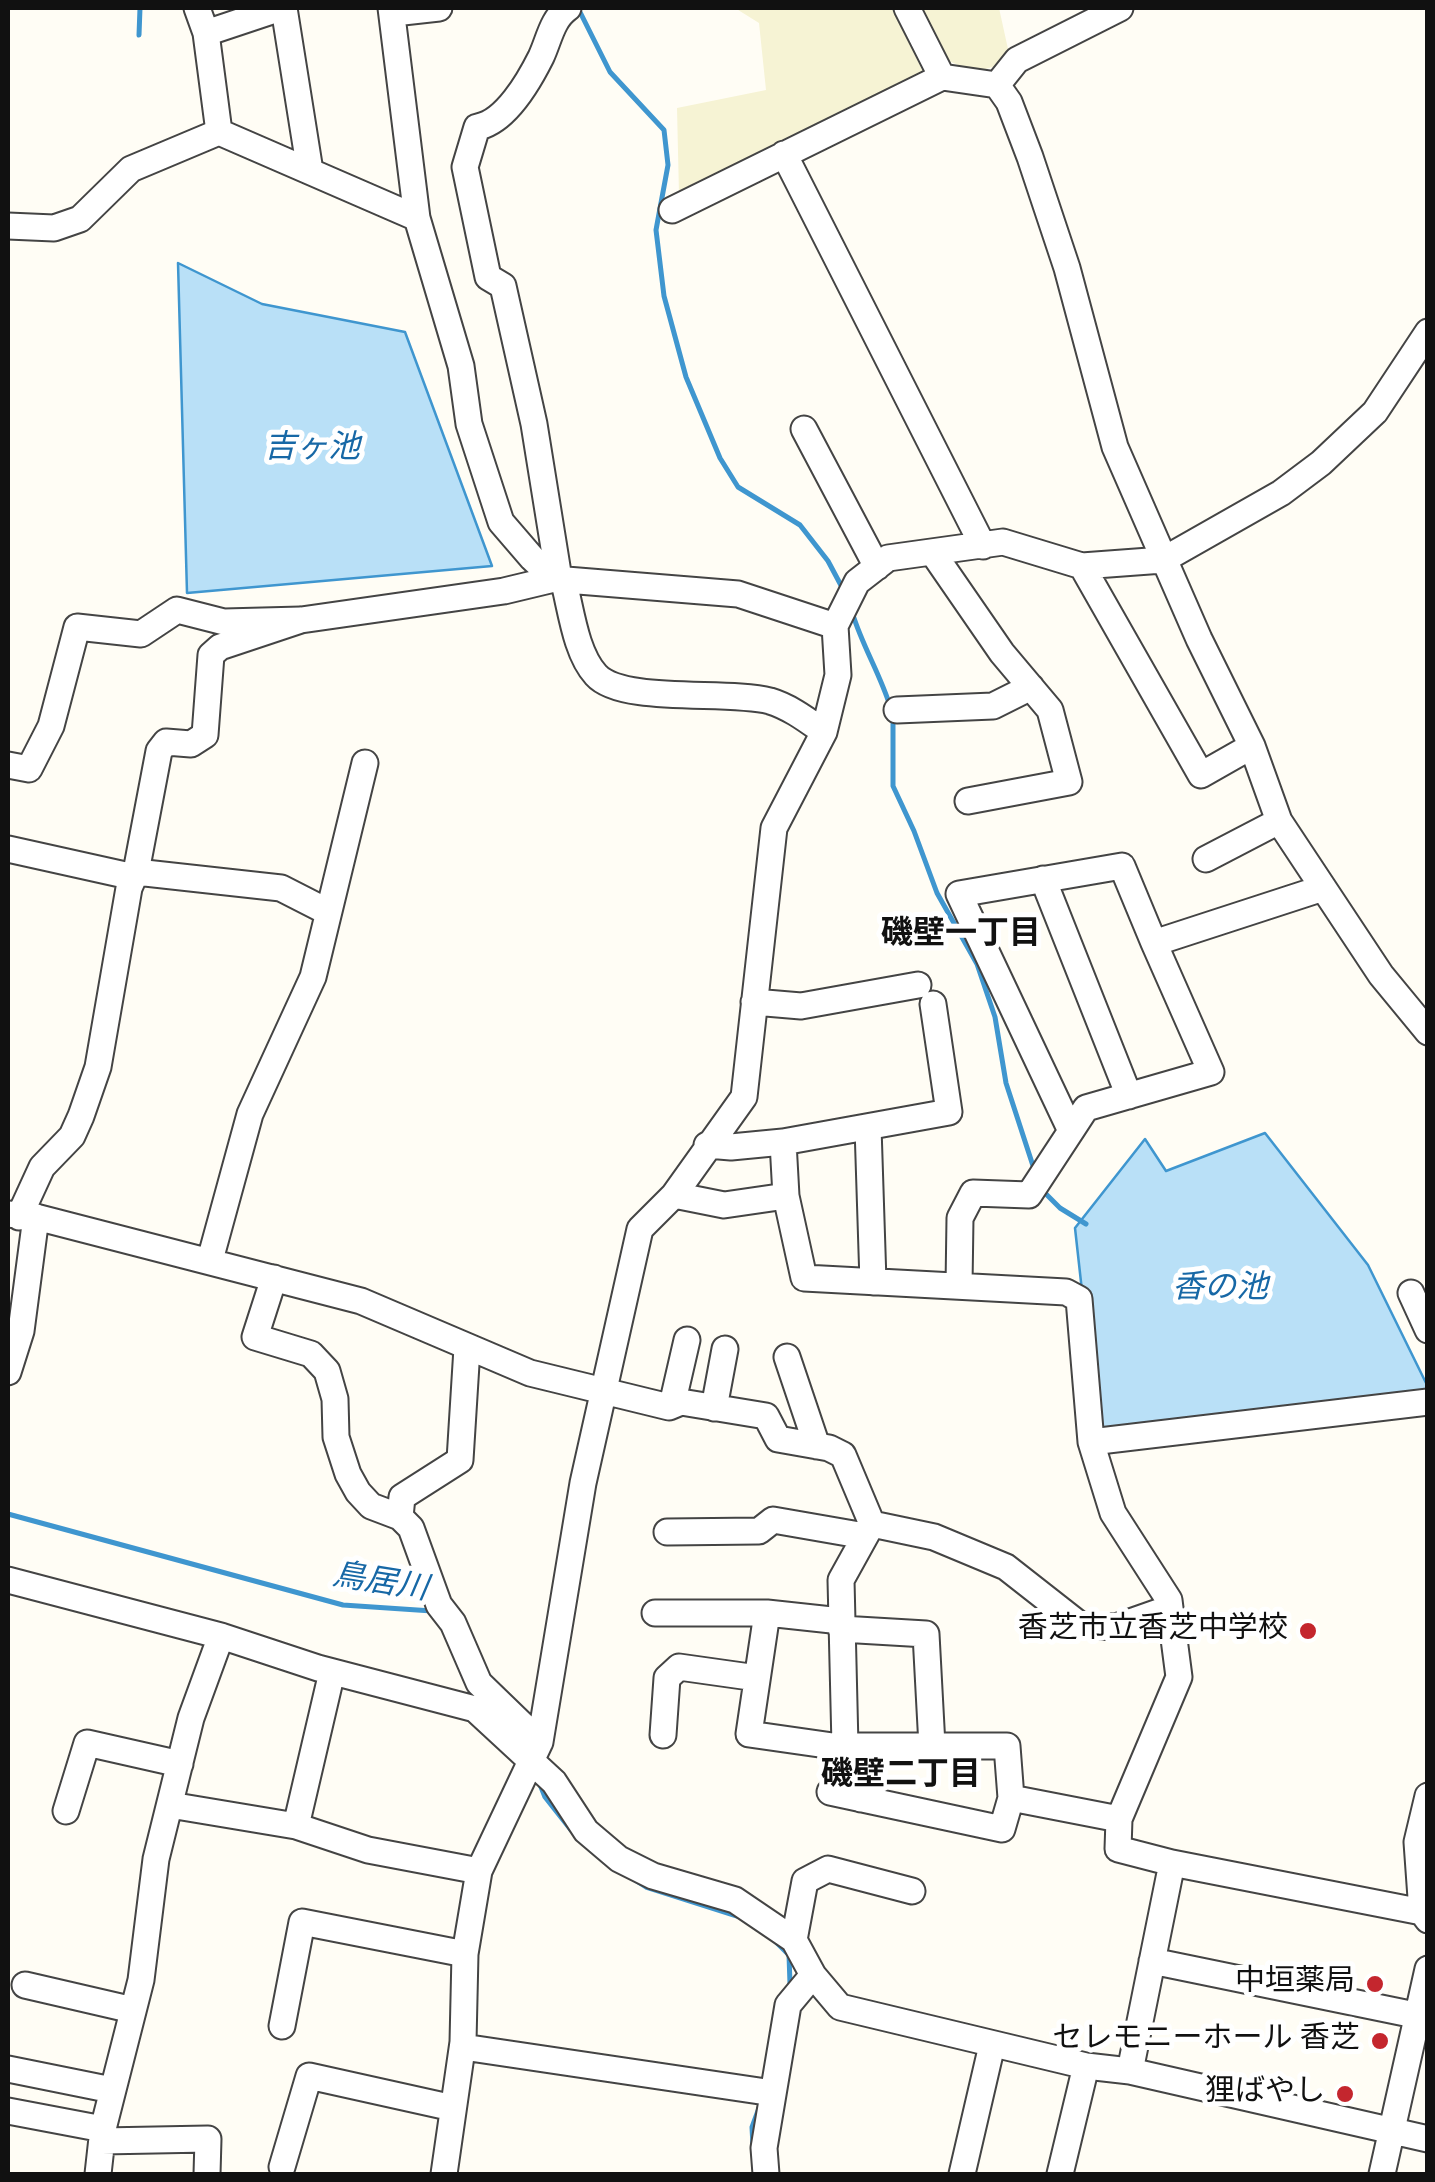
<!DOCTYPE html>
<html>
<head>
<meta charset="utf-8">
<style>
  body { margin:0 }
  #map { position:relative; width:1435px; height:2182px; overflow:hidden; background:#fffdf5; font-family:Spectral,serif }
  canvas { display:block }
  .frame { position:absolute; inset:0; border:10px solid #111; pointer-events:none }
</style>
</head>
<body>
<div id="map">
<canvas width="1435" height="2182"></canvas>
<div class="frame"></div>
</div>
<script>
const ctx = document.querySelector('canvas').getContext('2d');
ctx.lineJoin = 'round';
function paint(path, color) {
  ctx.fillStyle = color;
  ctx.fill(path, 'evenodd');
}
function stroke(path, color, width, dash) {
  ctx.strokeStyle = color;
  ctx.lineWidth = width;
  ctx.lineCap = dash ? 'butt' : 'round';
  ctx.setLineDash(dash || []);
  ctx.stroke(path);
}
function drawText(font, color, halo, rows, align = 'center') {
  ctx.font = font + ' Spectral,"Noto Sans JP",serif';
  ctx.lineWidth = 10;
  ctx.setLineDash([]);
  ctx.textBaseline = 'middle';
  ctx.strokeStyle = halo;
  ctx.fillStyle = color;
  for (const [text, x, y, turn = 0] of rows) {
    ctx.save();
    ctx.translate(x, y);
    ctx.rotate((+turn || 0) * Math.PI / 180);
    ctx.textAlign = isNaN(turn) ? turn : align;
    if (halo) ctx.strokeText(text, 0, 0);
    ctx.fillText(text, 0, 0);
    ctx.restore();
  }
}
const farmland = new Path2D(`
  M735 8H893L924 74 679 195 677 108 766 90 759 23Z
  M917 8H999L1008 49 996 66 975 72 944 59Z`);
const water = new Path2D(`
  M178 263 262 304 405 332 492 566 187 593Z
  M1265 1133 1368 1265 1427 1385V1402L1098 1435 1075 1228 1145 1139 1166 1171Z`);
const stream = new Path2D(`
  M578 8 610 72 664 130 668 165 656 230 664 296 686 377 720 458 738 487 800 525 828 561 844 591
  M139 35 140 8
  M853 615C863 647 880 674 890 706
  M893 717V786L914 831 937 893 977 964 995 1017 1006 1083 1035 1172
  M1043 1191 1060 1208 1086 1224
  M8 1514 343 1605 432 1611
  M539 1782 545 1797 571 1830
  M635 1880 646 1887 737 1916
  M775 1941 789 1955 790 1984
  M753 2146 752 2127 759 2108`);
const minor = new Path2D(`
  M197 8 206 33 219 132
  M284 8 310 171
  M391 8 417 218 461 366 469 424 501 522 532 558 554 579 738 594 835 626
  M907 8 942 77
  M394 13 439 8
  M206 33 281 8
  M997 85 1017 60 1120 8
  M784 154 983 546
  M672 210 942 77 997 85 1009 102 1030 157 1067 268 1115 447 1199 639 1252 746 1279 821 1381 975 1428 1032
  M8 226 54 228 80 219 131 169 219 132 417 218
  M804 429 877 567
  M933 553 1002 653 1050 710 1069 782 968 801
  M1082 566 1201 775 1252 746
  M559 579 534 424 503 286 488 277 465 167 477 127C505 123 529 81 541 57 549 40 552 19 568 8
  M563 579C571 608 575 652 596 675 622 704 727 690 770 701 790 707 807 720 824 732
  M897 710 993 706 1031 687
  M8 765 29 769 51 726 77 627 141 634 177 610 224 622 301 620 504 591 554 579
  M8 849 134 877
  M1206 859 1279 821
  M136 872 281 888 328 912
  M1043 879 1129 1096
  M1154 943 1211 1072 1086 1108 1071 1131 959 894 1122 866 1154 943 1323 888
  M754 1002 801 1006 918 985
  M868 1127 873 1282
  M783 1142 949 1112 933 1004
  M707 1145 731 1147 783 1142 786 1196 804 1278 1066 1292 1079 1299 1091 1442 1113 1513 1169 1600 1170 1608 1179 1677 1119 1819 1011 1798 1002 1829 830 1792
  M674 1195 724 1205 786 1196
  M8 1214 36 1217 361 1301 530 1373 669 1407 681 1402 766 1416 778 1439 829 1448 843 1455 872 1524 934 1537 1006 1567 1080 1625 1116 1627 1170 1608
  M19 1217 42 1167 72 1136 81 1116 98 1067 129 888 136 872 159 751 166 742 191 744 205 735 211 655 220 647 301 620
  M210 1260 250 1114 313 977 365 763
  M274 1278 255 1337 311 1354 327 1371 335 1399 336 1437 348 1474 358 1492 371 1506 400 1517 411 1528 439 1605 453 1623 479 1683 540 1742
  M959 1286 960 1218 973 1193 1029 1195 1071 1131
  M1411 1293 1428 1330
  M787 1357 817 1446
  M8 1372 21 1331 36 1217
  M672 1405 687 1340
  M714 1408 725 1349
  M1091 1442 1428 1402
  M400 1517 402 1497 460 1460 467 1348
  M667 1532 759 1531 773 1520 865 1536
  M8 1580 221 1636 318 1668 475 1709 554 1782 586 1831 619 1859 653 1876 735 1900 794 1940 813 1975 840 2007 1086 2066 1130 2071 1428 2139
  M655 1613H767L841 1621
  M767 1613 749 1734 833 1746H1007L1011 1798
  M841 1629 926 1634 932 1746
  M663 1735 667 1678 679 1667 757 1678
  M845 1746 841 1580 872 1524
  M860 1746 861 1799
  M1428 1796 1417 1842 1422 1912 1428 1920
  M170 1805 296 1826 368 1850 479 1871
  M66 1811 87 1743 180 1764
  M1119 1819 1118 1849 1172 1863
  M296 1826 332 1672
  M794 1940 805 1881 828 1869 912 1891
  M1152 1961 1415 2015
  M25 1985 133 2010
  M282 2026 302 1922 465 1954
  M463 2047 773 2093
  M8 2069 112 2090
  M1130 2071 1172 1863 1422 1912
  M8 2111 103 2129
  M102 2141 208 2139 207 2174
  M282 2167 309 2076 453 2108
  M98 2174 103 2129 141 1980 156 1859 191 1718 221 1636
  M444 2174 463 2042 465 1954 479 1871 540 1742 583 1483 640 1229 674 1195 744 1097 774 828 824 732 838 675 835 626 857 582 888 558 1003 542 1082 566 1163 560 1281 493 1321 463 1375 412 1428 332
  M766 2174 764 2148 788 2005 813 1975
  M962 2174 992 2045
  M1060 2174 1086 2066
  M1382 2174 1428 1969`);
const markers = [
  [1308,1631,10,"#c4262e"],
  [1375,1984,10,"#c4262e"],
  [1380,2041,10,"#c4262e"],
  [1345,2094,10,"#c4262e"]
];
const poiNames = [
  ["香芝市立香芝中学校",1288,1631],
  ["中垣薬局",1355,1984],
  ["セレモニーホール 香芝",1360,2041],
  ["狸ばやし",1325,2094]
];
const waterNames = [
  ["吉ヶ池",312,451],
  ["香の池",1220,1291],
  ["鳥居川",380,1585,9]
];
const neighbourhoodNames = [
  ["磯壁一丁目",961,937],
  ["磯壁二丁目",901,1778]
];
paint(farmland, '#f6f3d4');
paint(water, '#b9e0f7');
stroke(water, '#3f96cf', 2.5);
stroke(stream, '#3f96cf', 5);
stroke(minor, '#444', 29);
stroke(minor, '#fff', 25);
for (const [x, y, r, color] of markers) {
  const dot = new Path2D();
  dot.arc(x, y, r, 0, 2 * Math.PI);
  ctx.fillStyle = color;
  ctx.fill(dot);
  stroke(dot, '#fff', 4);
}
drawText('30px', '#111', '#fff', poiNames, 'right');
drawText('italic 32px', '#1768a6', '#fff', waterNames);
drawText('bold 32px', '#111', '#fff', neighbourhoodNames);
</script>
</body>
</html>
